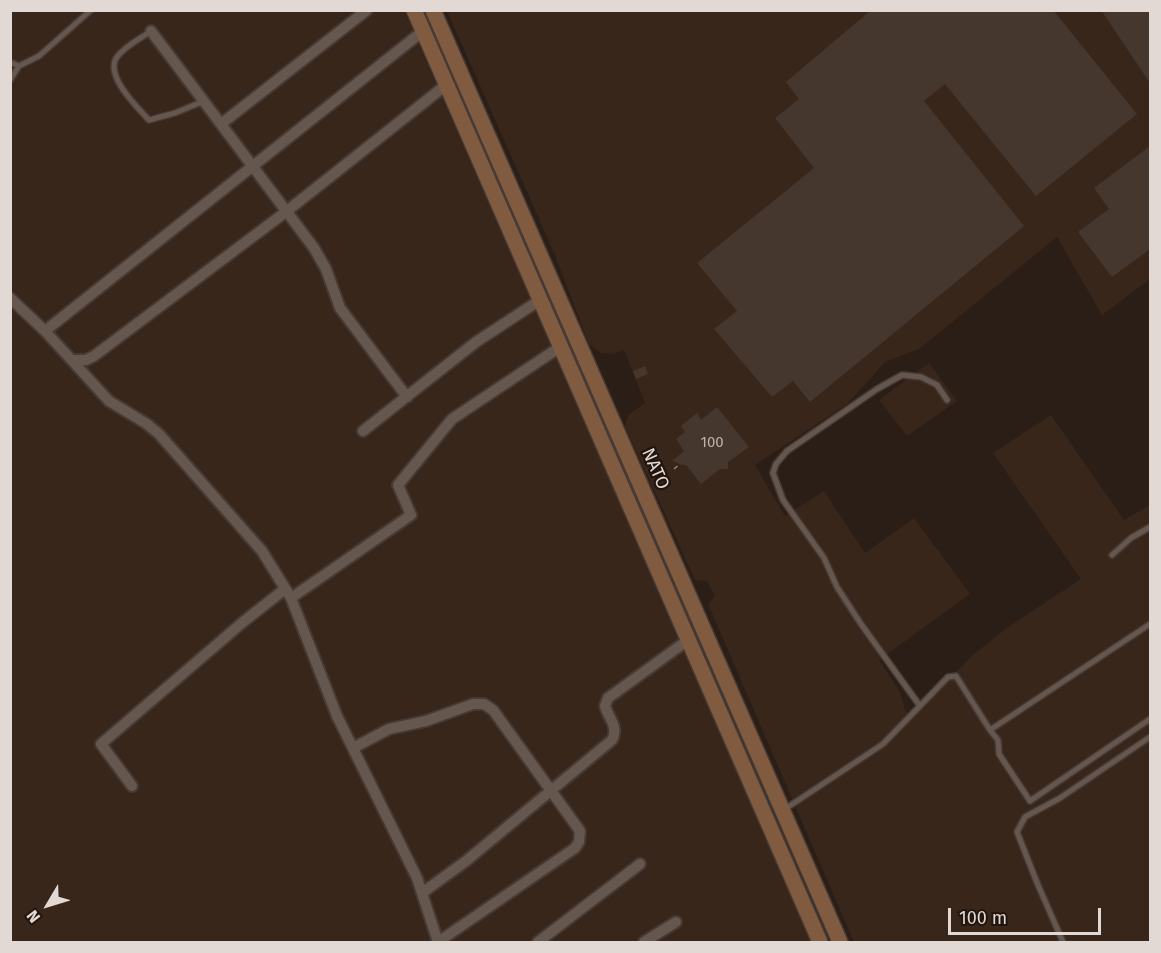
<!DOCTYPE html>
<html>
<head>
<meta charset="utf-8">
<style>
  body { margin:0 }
  #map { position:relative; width:1161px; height:953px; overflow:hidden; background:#2b1e16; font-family:"Fira Sans",sans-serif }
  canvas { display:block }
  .frame { position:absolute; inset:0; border:12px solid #e3d9d4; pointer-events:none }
  .north { position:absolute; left:18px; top:875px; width:60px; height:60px; -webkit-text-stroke:4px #21150d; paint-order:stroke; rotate:232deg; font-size:16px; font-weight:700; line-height:24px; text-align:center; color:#e3d9d4 }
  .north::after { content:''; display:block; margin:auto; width:21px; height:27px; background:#e3d9d4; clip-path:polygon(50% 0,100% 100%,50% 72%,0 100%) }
  .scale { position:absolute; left:948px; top:908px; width:153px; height:27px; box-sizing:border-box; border:3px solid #e3d9d4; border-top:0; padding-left:8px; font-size:18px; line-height:21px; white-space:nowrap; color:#e3d9d4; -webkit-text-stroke:4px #21150d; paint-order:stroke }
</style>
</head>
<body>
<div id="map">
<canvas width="1161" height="953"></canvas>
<div class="frame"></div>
<div class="north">N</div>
<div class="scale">100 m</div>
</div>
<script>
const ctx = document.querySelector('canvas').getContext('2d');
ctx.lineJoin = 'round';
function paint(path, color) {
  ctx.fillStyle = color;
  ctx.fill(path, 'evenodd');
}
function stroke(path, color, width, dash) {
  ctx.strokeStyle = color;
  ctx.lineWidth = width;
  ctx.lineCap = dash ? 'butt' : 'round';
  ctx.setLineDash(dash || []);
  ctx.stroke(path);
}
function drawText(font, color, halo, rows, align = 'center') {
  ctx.font = font + ' "Fira Sans",sans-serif';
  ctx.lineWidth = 4.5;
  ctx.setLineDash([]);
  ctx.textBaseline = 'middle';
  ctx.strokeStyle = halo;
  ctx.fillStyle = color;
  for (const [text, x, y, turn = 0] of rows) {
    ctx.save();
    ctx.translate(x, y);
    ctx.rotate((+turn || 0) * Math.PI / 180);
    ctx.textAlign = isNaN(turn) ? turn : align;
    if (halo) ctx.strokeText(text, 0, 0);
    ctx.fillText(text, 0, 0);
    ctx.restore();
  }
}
const built = new Path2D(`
  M10 11H404L812 942H11Z
  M447 11H1150V279L1102 315 1057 237 919 349 885 362 847 404 755 465 785 516 824 491 865 553 914 518 970 594 879 660 900 692 905 710 912 718 973 655 1008 627 1081 579 993 453 1051 415 1124 520 1150 505V942H854L708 604 715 596 707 581 695 580 625 426 629 414 645 403 624 350 612 354 601 353 589 344 555 255Z
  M929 363 957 401 907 436 879 400Z`);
const building = new Path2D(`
  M871 10H1053L1137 114 1036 196 945 84 924 101 1024 226 810 402 793 381 772 397 714 329 737 311 697 263 814 168 775 118 799 99 786 82Z
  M1101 10H1150V83Z
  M1150 146V249L1112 277 1078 232 1109 209 1094 188Z
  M645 366 648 374 636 379 633 371Z
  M717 407 749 447 728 462V469H720L701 484 687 466 672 461 684 451 676 439 685 432 681 426 697 413 701 420Z`);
const path = new Path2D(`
  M674 469 680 464`);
const lane = new Path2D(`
  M151 31C140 39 125 46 117 57 104 75 137 107 149 120L175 113 204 101
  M10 62 19 66
  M10 80 19 66 39 56 91 10
  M1112 555 1131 538 1150 527
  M920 706 861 624 837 587 824 558 783 500 773 473 776 464 787 451 877 389 902 375 921 377 937 385 947 400
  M990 730 998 740 999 754 1030 801 1150 719
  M785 809 883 744 948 677 956 676 990 730 1150 624
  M1063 942 1038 885 1017 832 1025 817 1060 798 1150 737`);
const street = new Path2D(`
  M151 31 314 248 326 269 340 308 407 397
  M221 124 367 10
  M10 298 45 331 109 401 147 424 159 434 262 551 291 598 337 716 417 878 438 942
  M45 331 423 31
  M73 360H86L94 356 287 211 446 85
  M363 431 476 342 540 300
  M291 598 411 515 398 485 452 419 560 347
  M353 748 389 729 426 721 473 704H484L493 710 580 831 579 842 575 848 438 942
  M132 786 101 744 243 622 285 589
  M422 893 466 861 612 740C619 727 609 719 605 706L608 698 688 640
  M538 942 640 864
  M644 942 676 922`);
const secondary = new Path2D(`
  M414 10 820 942
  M433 10 840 942`);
const numberNames = [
  ["100",712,443]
];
const streetNames = [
  ["ΝΑΤΟ",655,469,66]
];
paint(built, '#38261b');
paint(building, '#45362e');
stroke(lane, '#453a35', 8);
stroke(street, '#453a35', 14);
stroke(secondary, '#453a35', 18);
stroke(path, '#8b8079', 1.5, [4.5, 3]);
stroke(lane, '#66574e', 5);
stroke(street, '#66574e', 10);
stroke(secondary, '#815b3f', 15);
drawText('15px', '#bcb0aa', null, numberNames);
drawText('18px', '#e3d9d4', '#21150d', streetNames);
</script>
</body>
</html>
